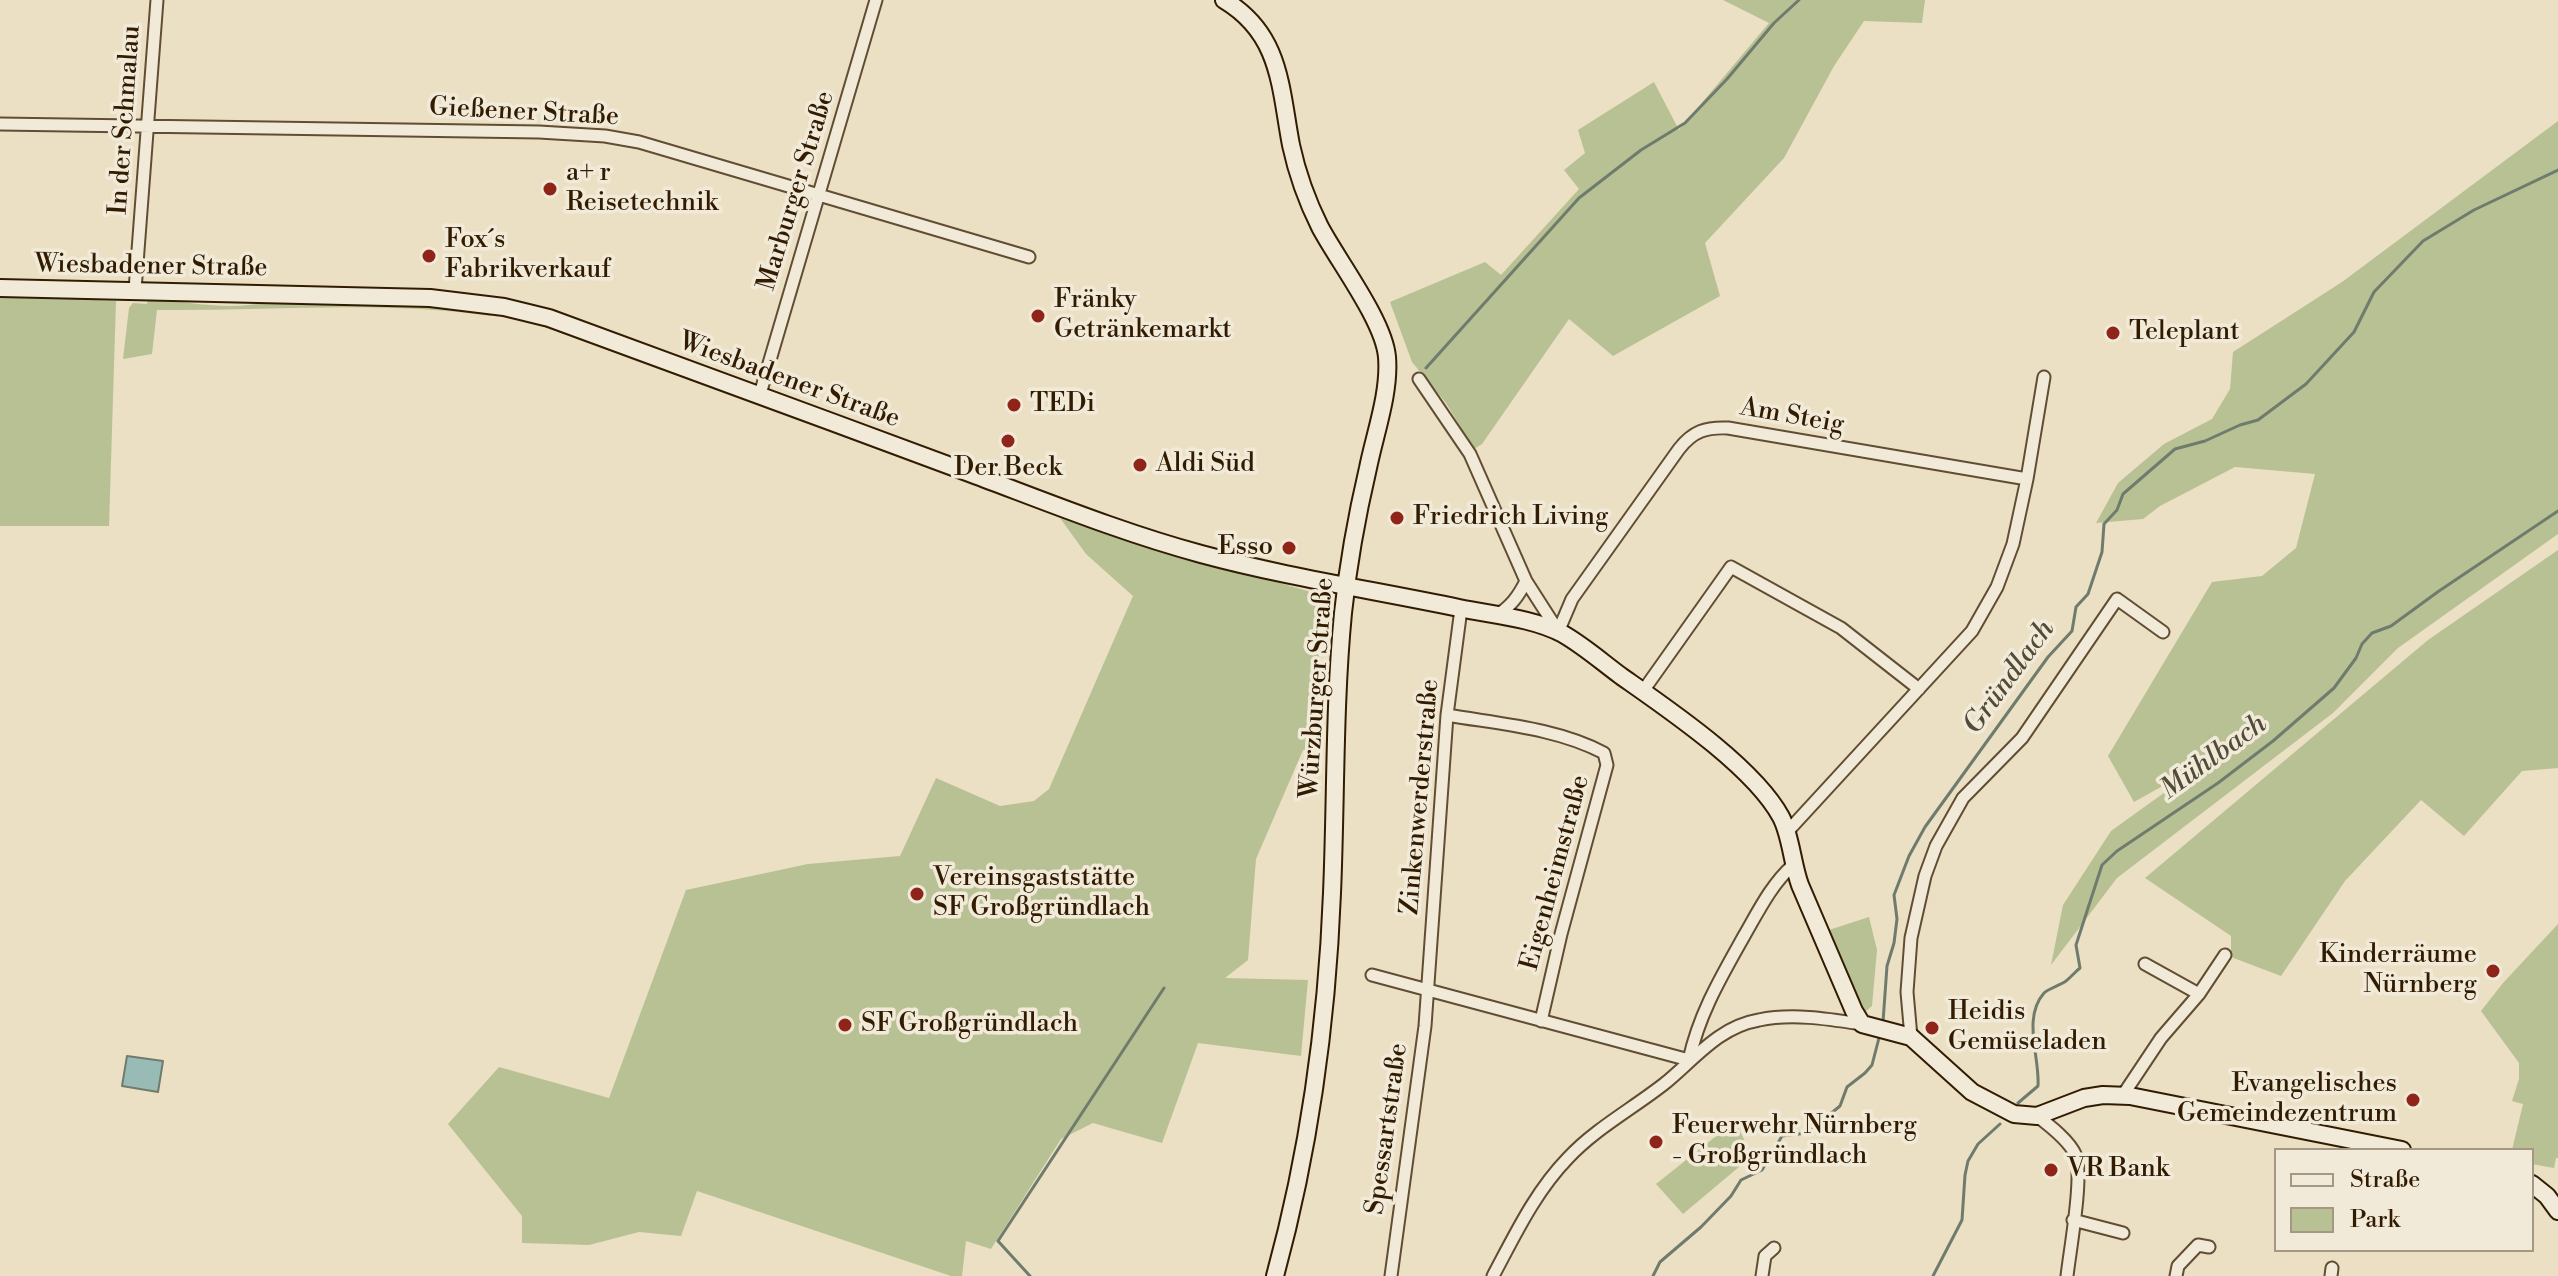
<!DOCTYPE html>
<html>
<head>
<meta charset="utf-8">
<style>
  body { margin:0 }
  #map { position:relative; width:2558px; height:1276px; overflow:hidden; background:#ebdfc4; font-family:"Libre Bodoni",serif }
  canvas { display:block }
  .legend { position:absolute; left:2274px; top:1148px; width:260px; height:104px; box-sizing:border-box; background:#f2ead9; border:2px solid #a59883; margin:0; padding:10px 14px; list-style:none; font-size:24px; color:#311c01 }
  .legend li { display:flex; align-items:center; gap:16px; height:40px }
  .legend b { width:40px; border:2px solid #a59883 }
</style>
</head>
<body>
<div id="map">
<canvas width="2558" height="1276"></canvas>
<ul class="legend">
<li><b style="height:10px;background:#f2ead9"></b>Straße</li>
<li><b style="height:22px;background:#b8c194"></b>Park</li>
</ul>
</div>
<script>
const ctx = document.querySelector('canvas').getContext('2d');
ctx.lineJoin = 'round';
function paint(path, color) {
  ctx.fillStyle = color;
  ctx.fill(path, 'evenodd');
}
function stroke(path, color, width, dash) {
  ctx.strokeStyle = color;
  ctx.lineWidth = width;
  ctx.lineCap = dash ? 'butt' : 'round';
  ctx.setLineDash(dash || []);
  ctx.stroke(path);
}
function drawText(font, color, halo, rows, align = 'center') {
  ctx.font = font + ' "Libre Bodoni",serif';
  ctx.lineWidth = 7;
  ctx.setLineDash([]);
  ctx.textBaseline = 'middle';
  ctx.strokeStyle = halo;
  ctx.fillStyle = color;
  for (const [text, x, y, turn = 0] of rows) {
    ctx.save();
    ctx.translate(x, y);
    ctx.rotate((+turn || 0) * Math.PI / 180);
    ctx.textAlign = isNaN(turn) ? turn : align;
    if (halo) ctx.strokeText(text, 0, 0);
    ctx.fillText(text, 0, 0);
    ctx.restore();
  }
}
const green = new Path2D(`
  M1723 0H1925L1922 23 1864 21 1834 66 1784 158 1705 243 1720 296 1613 356 1569 319 1482 444 1474 449 1446 403 1412 362 1390 302 1485 262 1501 275 1579 189 1564 170 1585 153 1578 130 1654 82 1679 130 1769 23Z
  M2558 121V534L2398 648 2333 713 2117 878 2051 965 2063 905 2111 831 2211 759 2134 802 2108 756 2212 582 2262 576 2296 548 2315 474 2235 467 2160 506 2143 519 2096 523 2118 483 2164 444 2212 419 2230 389 2233 352 2342 282Z
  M0 295 116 301 109 526H0Z
  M148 298C190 302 230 312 272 301L446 306 491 312V316C381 300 268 311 157 310L152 354 123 359 129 308 133 303 147 304Z
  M1060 518 1123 539 1308 591 1322 614 1313 750H1303L1256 859 1248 960 1225 978 1308 980 1301 1056 1198 1043 1162 1143 1093 1123 1061 1139 991 1249 966 1241 962 1276H951L697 1191 681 1236 639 1232 589 1245 522 1243V1216L448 1124 499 1067 609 1098 686 890 808 864 900 856 936 778 1000 806 1034 801 1049 789 1133 596 1086 554Z
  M2558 550V768L2522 771 2464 836 2421 800 2345 881 2281 976 2231 957V936L2145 878 2428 640Z
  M1869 917 1877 950 1872 1006 1865 1012 1829 930Z
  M2558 924V1158H2556L2554 1168 2532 1164V1150H2512L2523 1104 2512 1101 2519 1079V1063L2481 1011 2503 983Z
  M1735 1121 1752 1156 1683 1214 1656 1184Z`);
const water = new Path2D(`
  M127 1056 163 1061 158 1092 122 1086Z`);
const stream = new Path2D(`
  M1426 368 1579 198 1641 150 1685 123 1727 79 1774 23 1799 0
  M1883 1022 1887 966 1894 943 1897 919 1894 895 1909 856 1925 827 2048 657 2072 631 2076 607 2088 594 2102 552 2104 524 2117 510 2123 494 2175 449 2205 441 2240 425 2258 420 2306 384 2354 332 2374 292 2423 241 2474 210 2558 170
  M2018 1103 2038 1086C2040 1057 2022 1018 2044 993 2049 988 2059 986 2066 981 2071 977 2075 972 2080 968L2076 945 2102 865 2117 851 2218 783 2273 741 2334 688 2356 658 2362 644 2372 633 2391 626 2439 591 2558 511
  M1030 1276 998 1241 1164 988
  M1653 1276 1660 1262 1701 1227 1731 1196 1741 1180 1762 1170 1782 1136 1807 1133 1840 1106 1847 1087 1865 1073 1872 1065 1880 1034
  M1933 1276 1962 1220 1965 1175 1968 1161 1978 1144 2000 1124`);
const street = new Path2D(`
  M0 124 539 132 605 136 639 142 1029 257
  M135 290 157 0
  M1419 379 1470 454 1526 581 1558 631
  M760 394 876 0
  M1496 616C1511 606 1518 597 1526 581
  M1558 632 1572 599 1679 449C1693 431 1706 427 1728 428L2027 479
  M1643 691 1731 567 1841 628 1919 689
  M1447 715C1499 724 1557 728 1604 753L1607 765 1561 934 1541 1021
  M1788 831 1972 631 1997 587 2013 544 2027 479 2044 377
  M2145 964 2199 994
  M1372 975 1689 1060C1699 1014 1721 977 1744 936 1759 910 1771 885 1793 865
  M1911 1037 1907 992 1911 938 1925 876 1936 846 1963 798 2022 738 2117 599 2163 632
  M2123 1095 2161 1038 2199 994 2225 955
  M2037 1116C2049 1125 2070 1141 2076 1156 2083 1178 2070 1250 2067 1276
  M2073 1220 2123 1233
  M1391 1276 1425 1026 1447 715 1461 609
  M1493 1276C1515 1235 1535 1192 1568 1158 1595 1129 1632 1109 1664 1084 1694 1060 1718 1027 1759 1020 1792 1013 1829 1019 1862 1024
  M1762 1276 1765 1256 1774 1248
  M2176 1276 2178 1266 2198 1245 2209 1247
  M2331 1276 2332 1268`);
const secondary = new Path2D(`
  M1224 0C1281 34 1280 87 1291 145 1297 173 1307 201 1320 227 1338 261 1384 321 1387 357 1390 393 1375 433 1368 468 1357 515 1348 565 1343 613 1334 706 1336 800 1332 893 1327 1022 1309 1152 1275 1276
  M0 288 430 298 504 307 549 318C691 369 831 422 972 474 1047 502 1123 533 1201 554 1286 577 1373 590 1459 608 1493 615 1533 618 1563 634 1584 646 1602 662 1621 676 1668 709 1754 767 1781 817 1791 836 1792 863 1800 885L1854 1011 1862 1024 1911 1037 1972 1092 2014 1114 2037 1116 2084 1098 2103 1095 2130 1096 2402 1150
  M2532 1184 2547 1196 2558 1211`);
const markers = [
  [550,189,8,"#8f2418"],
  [429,256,8,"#8f2418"],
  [1038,316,8,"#8f2418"],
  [2113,333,8,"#8f2418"],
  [1014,405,8,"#8f2418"],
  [1008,441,8,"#8f2418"],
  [1140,465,8,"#8f2418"],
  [1397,518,8,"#8f2418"],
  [1289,548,8,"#8f2418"],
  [917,894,8,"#8f2418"],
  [2493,971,8,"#8f2418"],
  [845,1025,8,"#8f2418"],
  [1932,1028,8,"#8f2418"],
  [2413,1100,8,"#8f2418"],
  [1656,1142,8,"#8f2418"],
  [2051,1170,8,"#8f2418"]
];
const streetNames = [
  ["Gießener Straße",524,113,3],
  ["In der Schmalau",126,120,-86],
  ["Marburger Straße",797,191,-73],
  ["Wiesbadener Straße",151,267,1],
  ["Wiesbadener Straße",789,381,20],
  ["Am Steig",1792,417,10],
  ["Würzburger Straße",1318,688,-86],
  ["Zinkenwerderstraße",1421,797,-85],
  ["Eigenheimstraße",1556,873,-75],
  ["Spessartstraße",1388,1129,-82]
];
const poiNames = [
  ["a+ r",566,174],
  ["Reisetechnik",566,204],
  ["Fox´s",445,241],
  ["Fabrikverkauf",445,271],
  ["Fränky",1054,301],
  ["Getränkemarkt",1054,331],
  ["Teleplant",2129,333],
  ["TEDi",1030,405],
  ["Aldi Süd",1156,465],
  ["Der Beck",1008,469,"center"],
  ["Friedrich Living",1413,518],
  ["Esso",1273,548,"right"],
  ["Vereinsgaststätte",933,879],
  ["SF Großgründlach",933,909],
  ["Kinderräume",2477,956,"right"],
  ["Nürnberg",2477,986,"right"],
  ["Heidis",1948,1013],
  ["Gemüseladen",1948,1043],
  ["SF Großgründlach",861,1025],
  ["Evangelisches",2397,1085,"right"],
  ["Gemeindezentrum",2397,1115,"right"],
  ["Feuerwehr Nürnberg",1672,1127],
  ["- Großgründlach",1672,1157],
  ["VR Bank",2067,1170]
];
const waterNames = [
  ["Gründlach",2010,678,-54],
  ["Mühlbach",2214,758,-36]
];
paint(green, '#b8c194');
paint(water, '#98bcb5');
stroke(water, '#6f7c6d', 2);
stroke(stream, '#6f7c6d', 3);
stroke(street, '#604d32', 15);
stroke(secondary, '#311c01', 20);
stroke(street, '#f2ead9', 11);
stroke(secondary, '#f2ead9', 16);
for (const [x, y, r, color] of markers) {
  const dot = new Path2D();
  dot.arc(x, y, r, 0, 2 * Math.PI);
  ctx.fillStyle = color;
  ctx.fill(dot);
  stroke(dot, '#f2ead9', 3);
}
drawText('26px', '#311c01', '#f2ead9', streetNames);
drawText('26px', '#311c01', '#f2ead9', poiNames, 'left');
drawText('italic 28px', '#504c37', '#f2ead9', waterNames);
</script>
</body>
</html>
